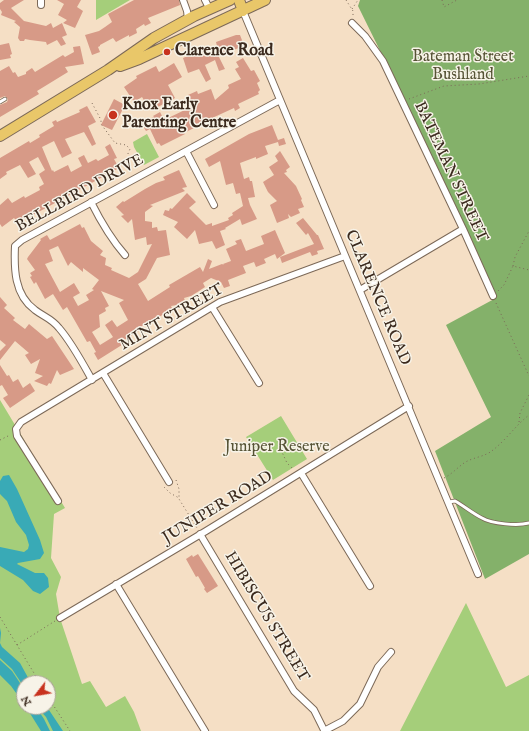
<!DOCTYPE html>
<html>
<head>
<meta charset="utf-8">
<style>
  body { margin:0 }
  #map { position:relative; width:529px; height:731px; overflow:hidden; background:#f5dfc5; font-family:"IM FELL English",serif }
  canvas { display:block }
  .north { position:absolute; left:16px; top:675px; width:40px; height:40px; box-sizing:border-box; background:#f7f3e8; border:1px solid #aca397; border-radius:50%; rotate:239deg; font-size:11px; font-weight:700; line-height:16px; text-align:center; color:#3b2a1e }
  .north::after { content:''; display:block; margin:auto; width:14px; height:18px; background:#c8321e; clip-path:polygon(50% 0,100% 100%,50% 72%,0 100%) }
</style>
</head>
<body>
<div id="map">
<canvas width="529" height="731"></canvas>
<div class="north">N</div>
</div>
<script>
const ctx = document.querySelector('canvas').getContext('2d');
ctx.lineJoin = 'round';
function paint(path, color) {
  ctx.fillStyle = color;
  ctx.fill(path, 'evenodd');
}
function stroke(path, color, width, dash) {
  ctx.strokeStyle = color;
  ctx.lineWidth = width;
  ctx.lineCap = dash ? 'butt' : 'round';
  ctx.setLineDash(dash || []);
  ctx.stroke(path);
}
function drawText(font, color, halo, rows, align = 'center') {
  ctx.font = font + ' "IM FELL English",serif';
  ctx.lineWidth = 3;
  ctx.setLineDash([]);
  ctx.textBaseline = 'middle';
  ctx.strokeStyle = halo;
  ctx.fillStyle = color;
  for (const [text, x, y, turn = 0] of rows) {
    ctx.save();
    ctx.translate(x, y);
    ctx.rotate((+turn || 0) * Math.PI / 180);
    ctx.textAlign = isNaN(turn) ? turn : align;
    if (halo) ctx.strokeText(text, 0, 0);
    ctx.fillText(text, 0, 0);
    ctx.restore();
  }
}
const green = new Path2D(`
  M96 0H130L96 20Z
  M147 134 159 157 144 165 134 147 133 142Z
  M0 400 65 508 54 514 51 558 61 577 56 594 60 618 82 684 90 681 106 707 125 696 134 712 141 731H0ZM24 683H48V707H24Z
  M281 416 307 459 273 480 246 437Z
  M466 603 506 687 529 675V731H400Z`);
const forest = new Path2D(`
  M360 0H529V554L485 579 435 451 491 417 446 325 496 298 426 144 358 6Z`);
const water = new Path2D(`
  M9 475 17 489 40 540 44 553 40 559 18 563 17 564 35 573H44L48 578 49 587 40 594 33 591 23 580 0 566V547L24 552 28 549 29 545 26 535 16 522 7 501 0 494V481L3 476Z
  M0 628 1 633 0 643 2 647 20 663 31 683H24V687L12 669 0 658Z
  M0 660 12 671 24 689V704L11 686 0 675Z
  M26 707H36L44 719 50 731H41Z
  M37 707H47L63 731H53L46 717Z`);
const building = new Path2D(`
  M4 0H24L11 8 24 21 46 26 51 23 53 28 62 23 67 35 62 37 66 44 61 46 57 40 47 45 46 42 30 40 25 39 24 41H20L18 38 20 27 14 22 16 21 1 15 2 12 0 9V3Z
  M57 0H81L77 7 83 11 75 28 63 23 67 20 58 15 64 4Z
  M134 0H179L180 5 148 18 151 23 145 26 144 24 136 29 137 33 129 37V35L116 42 113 38 100 45V46L98 47 100 52 92 55 85 35 99 31 105 27 112 22 108 14Z
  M236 35H240L245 48 239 50V48L218 55 225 69 219 71 215 60 205 65 211 79 206 82 199 69 188 73 183 58 205 49 206 52 214 50 215 47 217 46 216 42Z
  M9 43 12 54 10 55 11 58 0 60V45Z
  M80 46 84 64 65 67 68 72 37 91 39 94 0 117V105L7 102 8 99 5 96 0 98V71L9 66 13 73 15 72 18 77 26 74V72L32 68 35 72 63 55 65 57 74 52 73 47Z
  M243 58 251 71 254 70 260 81 257 83 260 90 258 92 259 94 238 104 240 108 235 111 234 108 199 124 200 125 184 133 185 134 161 146 159 143 157 144 150 129 146 131 141 123 154 117 153 116 160 112 164 120 193 106 188 95 197 91 198 94 211 89 215 100 229 88 228 85 241 79 235 69 239 67 236 62Z
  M174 63 182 77 168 85 175 98 154 109 148 100 145 102 142 97 134 102 124 87 137 78 136 76 156 66 159 72Z
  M114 99 125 105 112 130 101 125Z
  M87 106 96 122 88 126 96 144 92 146 84 132 65 139 72 153 62 158 54 141 42 147 52 171 53 170 54 172 68 165 71 172 82 166 78 158 84 155 88 163 96 159 98 161 109 155 105 147 110 144 117 158 114 159 119 168 33 215 32 213 18 223 14 218 2 227 0 224V205L8 198 12 203 24 196 25 198 40 190 39 187 44 184 39 174 45 170 38 157 29 162 36 174 28 178 20 165 6 172 7 174 0 179V158L29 141 30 143 40 137 39 135 54 126 52 122 56 120 57 122 80 112 79 110Z
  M272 125 278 140 284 138 286 144 279 146 278 142 265 146 268 154 256 159V157L240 163 244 179 249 177 250 181H252L255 197 248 198 250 205 257 219 242 225 240 219 225 228 226 229 220 231 225 245 216 249 212 241 199 244 195 230 187 239 174 227 178 222 163 215 165 210 169 211 170 208 172 209 187 193 196 202 189 208 206 225 212 223V226L229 220 228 218 233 215 232 213 243 206 240 193 236 194 233 183 226 185 220 161 209 167 205 159 249 134Z
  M280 151 290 167 286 170 287 172 284 173 296 186 302 199 301 200 304 207 298 209 300 213 291 217 288 214 289 218 277 223 270 205 277 201 268 192 263 182 274 175 269 167 278 161 275 156Z
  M179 170 187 187 182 188 185 191 150 205 153 206 145 212V221L152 222V228L157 227 158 231 166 230 170 255 157 258 146 279 138 284 148 301 170 287 169 285 200 267 203 272 208 259 212 261 209 269 222 264 224 265 223 264 231 261 226 249 237 244 235 241 241 239 246 251 264 244 261 236 275 230 285 253 277 259 275 254 264 259 266 263 256 267 254 262 243 266 246 273 228 280 230 286 224 288 221 282 211 278 203 283 205 287 199 291 191 296 184 298 185 301 181 302 182 304 171 306 172 308 166 313 140 327 142 329 124 340 125 343 98 360 94 353 96 352 90 341 87 342 67 307 63 310 53 294 45 299 36 282 34 284 30 277 32 276 30 273 35 270 27 259 28 257 41 240 40 239 47 235 50 240 80 224 82 228 84 227 91 241 103 251 100 255 106 258 105 265 112 268 111 270 129 278 138 272 152 244 147 245 146 237 135 240 132 219 128 223 121 216 124 215 116 207 123 201 124 202 145 189 156 183 165 180 163 177ZM58 246 68 266 71 262 83 272V268L99 280 92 289 94 290 86 295 89 300 78 306 73 297 80 293 74 283 60 292 45 264 53 261 49 250ZM101 291 124 300 119 303 128 320 117 327 112 320 105 325 113 337 100 345 92 332 100 327 99 315 106 311 105 308 109 306Z
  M303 218 317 235H318L324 249 317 251 318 254 312 256 310 252 282 263 280 257 314 244 308 233 306 235 296 223Z
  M0 297 7 305 4 308 15 318 13 320 25 329 29 324 47 339 52 336 74 369 60 375 57 370 51 384 49 383 47 386 34 381 43 376 35 373 40 359 31 364 25 355 29 353 15 341 0 360V351L6 345 0 340Z
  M0 365 7 376 9 375 13 382 18 379 23 388 30 383 35 391 10 408 3 398 8 395 2 385 0 386Z
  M198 554 218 586 207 593 204 589 205 588 198 576 196 577 186 559 192 555 193 557Z`);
const path = new Path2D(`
  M346 0 353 11V15
  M442 0 444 7 457 0
  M352 9 358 0
  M409 99 444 86 479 84 529 76
  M92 103 101 120V124L115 143 126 145 130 149 127 156
  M513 266 515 257 529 231
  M498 291 504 285 513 266 529 270
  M496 303 529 376
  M519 422 520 413 529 395
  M0 440 10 435
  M281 450 287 463 293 469
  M444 478C452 474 457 468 464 463 473 457 485 457 493 450 506 440 515 426 529 415
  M176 480 179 489V499L197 528
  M164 487 170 493 179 498
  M0 617 40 683
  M17 645 55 621
  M48 697 70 731`);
const service = new Path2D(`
  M0 102 5 99
  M449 502 455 501C464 506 472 513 482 518 492 524 518 526 529 523`);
const minor = new Path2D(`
  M41 0V5
  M183 0 187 11 188 19
  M205 0 209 8
  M243 11 478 574
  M352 23 365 36 383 61 463 229 493 296
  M186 151 214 205
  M91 202C101 222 110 238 125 255
  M360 290 463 229
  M212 307 259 383
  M103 373 169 482
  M92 380C82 362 72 343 59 328 51 318 44 317 35 310 14 295 14 268 15 246L22 240 280 100
  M301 473 370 586
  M58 501 17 436 16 429 21 422 220 302 345 256
  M200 534 294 691 314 710 324 730
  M116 584 205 731
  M60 618 206 531 409 406
  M324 731 343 721 360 704 378 667 391 652`);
const primary = new Path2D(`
  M239 0 243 11
  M120 66 139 59 265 0
  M0 136 108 70 154 38 194 16 230 0`);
const markers = [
  [167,52,4,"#c8321e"],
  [113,115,5,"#c8321e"]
];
const poiNames = [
  ["Clarence Road",175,52],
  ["Knox Early",122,106],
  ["Parenting Centre",122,124]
];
const parkNames = [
  ["Bateman Street",463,58],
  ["Bushland",463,76],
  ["Juniper Reserve",277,448]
];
const streetNames = [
  ["BATEMAN STREET",450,172,65],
  ["BELLBIRD DRIVE",80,194,-29],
  ["CLARENCE ROAD",377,298,67],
  ["MINT STREET",172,318,-30],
  ["JUNIPER ROAD",218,508,-31],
  ["HIBISCUS STREET",266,617,59]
];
paint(green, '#a5ce7a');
paint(forest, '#84b16a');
paint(water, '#39aab6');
paint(building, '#d79a87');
stroke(service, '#7c6958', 4.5);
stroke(minor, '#7c6958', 8);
stroke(primary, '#7c6958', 12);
stroke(path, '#7c6958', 1, [1, 3]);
stroke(service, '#fff', 3);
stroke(minor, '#fff', 6);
stroke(primary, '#e9c769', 10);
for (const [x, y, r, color] of markers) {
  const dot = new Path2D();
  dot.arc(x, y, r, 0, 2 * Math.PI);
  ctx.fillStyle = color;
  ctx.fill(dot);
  stroke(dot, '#f7f3e8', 1.5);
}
drawText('bold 16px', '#3b2a1e', '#f7f3e8', poiNames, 'left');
drawText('16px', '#565335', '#f7f3e8', parkNames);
drawText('16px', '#3b2a1e', '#f7f3e8', streetNames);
</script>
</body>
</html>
